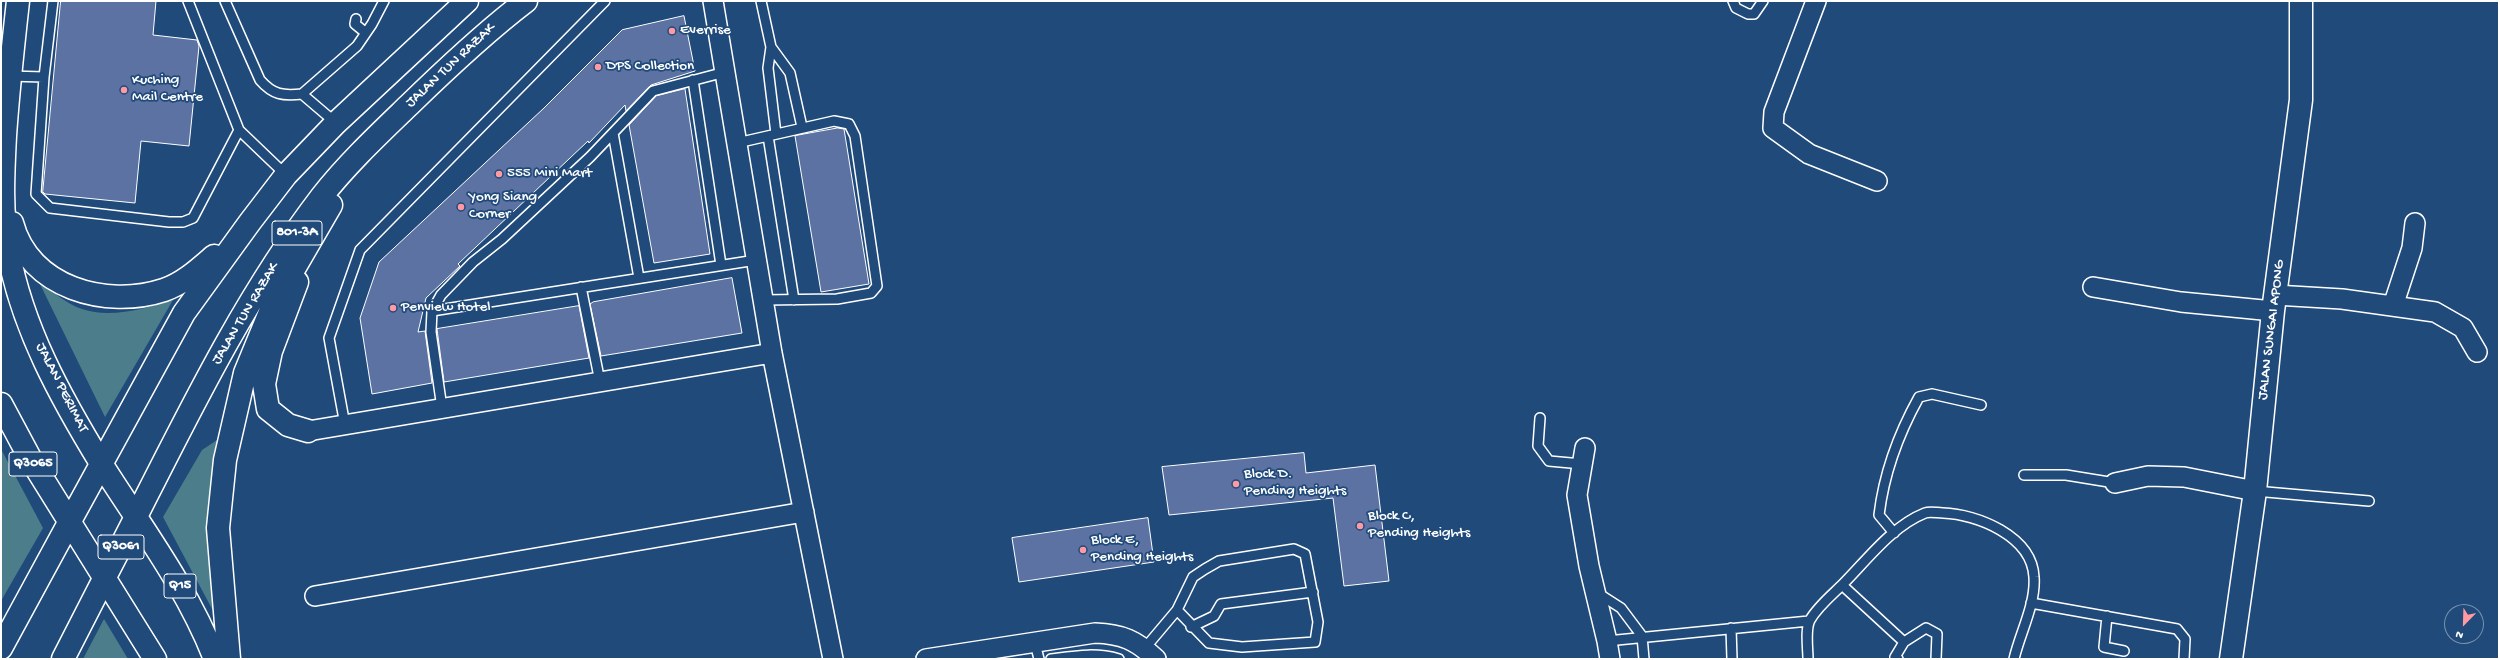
<!DOCTYPE html>
<html>
<head>
<meta charset="utf-8">
<style>
  body { margin:0 }
  #map { position:relative; width:2500px; height:660px; overflow:hidden; background:#1f4a7a; font-family:"Gochi Hand",sans-serif }
  canvas { display:block }
  .frame { position:absolute; inset:0; border:2px solid #fff; pointer-events:none }
  .north { position:absolute; left:2444px; top:604px; width:40px; height:40px; box-sizing:border-box; background:#1f4a7a; border:1px solid #7992af; border-radius:50%; rotate:203deg; font-size:11px; font-weight:700; line-height:16px; text-align:center; color:#fff }
  .north::after { content:''; display:block; margin:auto; width:14px; height:18px; background:#ff9aa2; clip-path:polygon(50% 0,100% 100%,50% 72%,0 100%) }
</style>
</head>
<body>
<div id="map">
<canvas width="2500" height="660"></canvas>
<div class="frame"></div>
<div class="north">N</div>
</div>
<script>
const ctx = document.querySelector('canvas').getContext('2d');
ctx.lineJoin = 'round';
function paint(path, color) {
  ctx.fillStyle = color;
  ctx.fill(path, 'evenodd');
}
function stroke(path, color, width, dash) {
  ctx.strokeStyle = color;
  ctx.lineWidth = width;
  ctx.lineCap = dash ? 'butt' : 'round';
  ctx.setLineDash(dash || []);
  ctx.stroke(path);
}
function drawText(font, color, halo, rows, align = 'center') {
  ctx.font = font + ' "Gochi Hand",sans-serif';
  ctx.lineWidth = 3.5;
  ctx.setLineDash([]);
  ctx.textBaseline = 'middle';
  ctx.strokeStyle = halo;
  ctx.fillStyle = color;
  for (const [text, x, y, turn = 0] of rows) {
    ctx.save();
    ctx.translate(x, y);
    ctx.rotate((+turn || 0) * Math.PI / 180);
    ctx.textAlign = isNaN(turn) ? turn : align;
    if (halo) ctx.strokeText(text, 0, 0);
    ctx.fillText(text, 0, 0);
    ctx.restore();
  }
}
const green = new Path2D(`
  M38 280C51 290 66 304 82 309 111 319 146 308 173 300L105 417Z
  M220 438 219 622 163 517 202 450Z
  M1 449 43 528 1 601Z
  M104 619 128 659H83Z`);
const building = new Path2D(`
  M61 1H156L153 35 197 40 199 46 189 146 141 141 135 203 45 194 43 192Z
  M684 16 695 71 651 85 626 111 625 105 589 143 588 141 458 264 460 266 426 298 418 332 425 331 432 383 372 394 360 318 379 262 544 108 622 30Z
  M685 89 710 254 654 263 629 125 656 96Z
  M838 128 844 129 869 284 821 292 795 136Z
  M732 278 742 333 601 356 590 304 593 302Z
  M579 306 589 358 444 382 437 329Z
  M1304 453 1306 473 1375 465 1389 581 1344 586 1333 498 1169 515 1162 467Z
  M1148 518 1154 562 1019 582 1012 538Z`);
const service = new Path2D(`
  M53 1 44 77 36 194 50 208 169 222H183L193 218 239 130
  M188 1 239 130 286 175
  M225 1 260 80C273 95 283 96 302 94
  M761 1 771 47 790 73 802 127
  M1733 1 1736 8 1748 14H1754L1763 1
  M356 19 355 24 366 33
  M771 47 768 68 776 134
  M9 76 44 77
  M693 80 721 265
  M336 123 302 94 357 46 372 24 384 1
  M613 133 639 278
  M768 136 794 300
  M737 143 834 121 849 124 855 136 877 286 871 293 837 299 763 300
  M581 287 600 382
  M432 311 756 260
  M442 408 431 332 432 311 441 295 473 262 502 239 590 157 653 91 725 72
  M1540 418 1538 446 1549 461 1582 464
  M345 425 329 338 360 250 605 1
  M2024 475H2066L2115 483
  M2255 491 2369 501
  M1894 533 1879 515C1884 473 1899 433 1919 397L1932 394 1981 405
  M1842 585 1904 642
  M1596 592 1621 608 1642 636 1644 659
  M2031 603 2177 629 2185 639 2184 659
  M2107 616 2104 647 2124 651
  M1191 627 1214 616 1221 604 1313 592
  M1731 628 1732 659
  M1607 641 1809 621
  M1035 643 1039 659
  M1145 648 1177 610 1193 577 1205 569 1219 561 1294 549 1305 554 1318 622 1315 642 1242 647 1209 643 1177 610
  M1051 659C1074 656 1096 652 1119 659
  M1808 659C1808 649 1805 629 1810 620 1818 606 1832 595 1843 584 1867 560 1892 526 1925 513 1930 511 1937 513 1943 513 1977 514 2032 536 2034 577 2036 604 2020 633 2014 659
  M1898 659 1895 657 1904 642 1926 628 1937 634 1936 659`);
const minor = new Path2D(`
  M713 1 772 353 833 659
  M1816 1 1774 112 1773 128 1809 154 1877 181
  M2093 287 2181 302 2273 311
  M2275 295 2342 299 2435 312 2463 328 2477 352
  M2393 306 2412 248 2415 223
  M308 431 772 353
  M1585 448 1577 495 1589 566 1607 641 1610 659
  M2115 483 2148 476 2184 477 2255 491
  M315 596 804 512
  M926 659 1095 633C1122 634 1136 640 1156 659`);
const tertiary = new Path2D(`
  M2231 659 2255 491 2273 311 2301 100V1`);
const secondary = new Path2D(`
  M1 648 70 521
  M63 659 105 577`);
const trunk = new Path2D(`
  M18 1C13 46 8 91 5 136 3 174 1 213 8 250 22 328 61 398 102 465 142 528 188 589 215 659
  M12 223C29 288 106 309 164 290 184 283 199 269 214 256
  M297 282 271 351 264 384 268 409 288 425 308 431
  M1 404 31 460 155 659
  M70 521 184 313 250 222 286 175 336 123 467 1
  M105 577C172 449 233 312 322 196 348 163 379 134 409 105 447 68 484 33 526 1
  M229 659 218 528 225 460 245 373 273 305 331 205`);
const markers = [
  [672,31,4,"#ff9aa2"],
  [598,67,4,"#ff9aa2"],
  [124,90,4,"#ff9aa2"],
  [499,174,4,"#ff9aa2"],
  [461,207,4,"#ff9aa2"],
  [393,308,4,"#ff9aa2"],
  [1236,484,4,"#ff9aa2"],
  [1360,526,4,"#ff9aa2"],
  [1083,550,4,"#ff9aa2"]
];
const shields = [
  [297,233,50],
  [33,464,48],
  [121,547,46],
  [180,586,32]
];
const shieldNames = [
  ["801-3A",297,233],
  ["Q3065",33,464],
  ["Q3061",121,547],
  ["Q15",180,586]
];
const poiNames = [
  ["Everrise",680,31],
  ["DPS Collection",606,67],
  ["Kuching",132,81],
  ["Mail Centre",132,98],
  ["555 Mini Mart",507,174],
  ["Yong Siang",469,198],
  ["Corner",469,215],
  ["Penview Hotel",401,308],
  ["Block D.",1244,475],
  ["Pending Heights",1244,492],
  ["Block C,",1368,517],
  ["Pending Heights",1368,534],
  ["Block E,",1091,541],
  ["Pending Heights",1091,558]
];
const streetNames = [
  ["JALAN TUN RAZAK",451,66,-43],
  ["JALAN TUN RAZAK",246,314,-59],
  ["JALAN SUNGAI APONG",2272,330,-83],
  ["JALAN PERIMAT",61,388,63]
];
paint(green, '#4b7e8a');
paint(building, '#5c72a2');
stroke(building, '#fff', 1);
stroke(service, '#fff', 12);
stroke(minor, '#fff', 22);
stroke(tertiary, '#fff', 25);
stroke(secondary, '#fff', 25);
stroke(trunk, '#fff', 25);
stroke(service, '#1f4a7a', 9);
stroke(minor, '#1f4a7a', 19);
stroke(tertiary, '#1f4a7a', 22);
stroke(secondary, '#1f4a7a', 22);
stroke(trunk, '#1f4a7a', 22);
for (const [x, y, r, color] of markers) {
  const dot = new Path2D();
  dot.arc(x, y, r, 0, 2 * Math.PI);
  ctx.fillStyle = color;
  ctx.fill(dot);
  stroke(dot, '#1f4a7a', 1.5);
}
for (const [x, y, w] of shields) {
  const box = new Path2D();
  box.roundRect(x - w / 2, y - 12, w, 24, 3);
  ctx.fillStyle = '#1f4a7a';
  ctx.fill(box);
  stroke(box, '#fff', 1);
}
drawText('bold 14px', '#fff', null, shieldNames);
drawText('15px', '#fff', '#1f4a7a', poiNames, 'left');
drawText('15px', '#fff', '#1f4a7a', streetNames);
</script>
</body>
</html>
